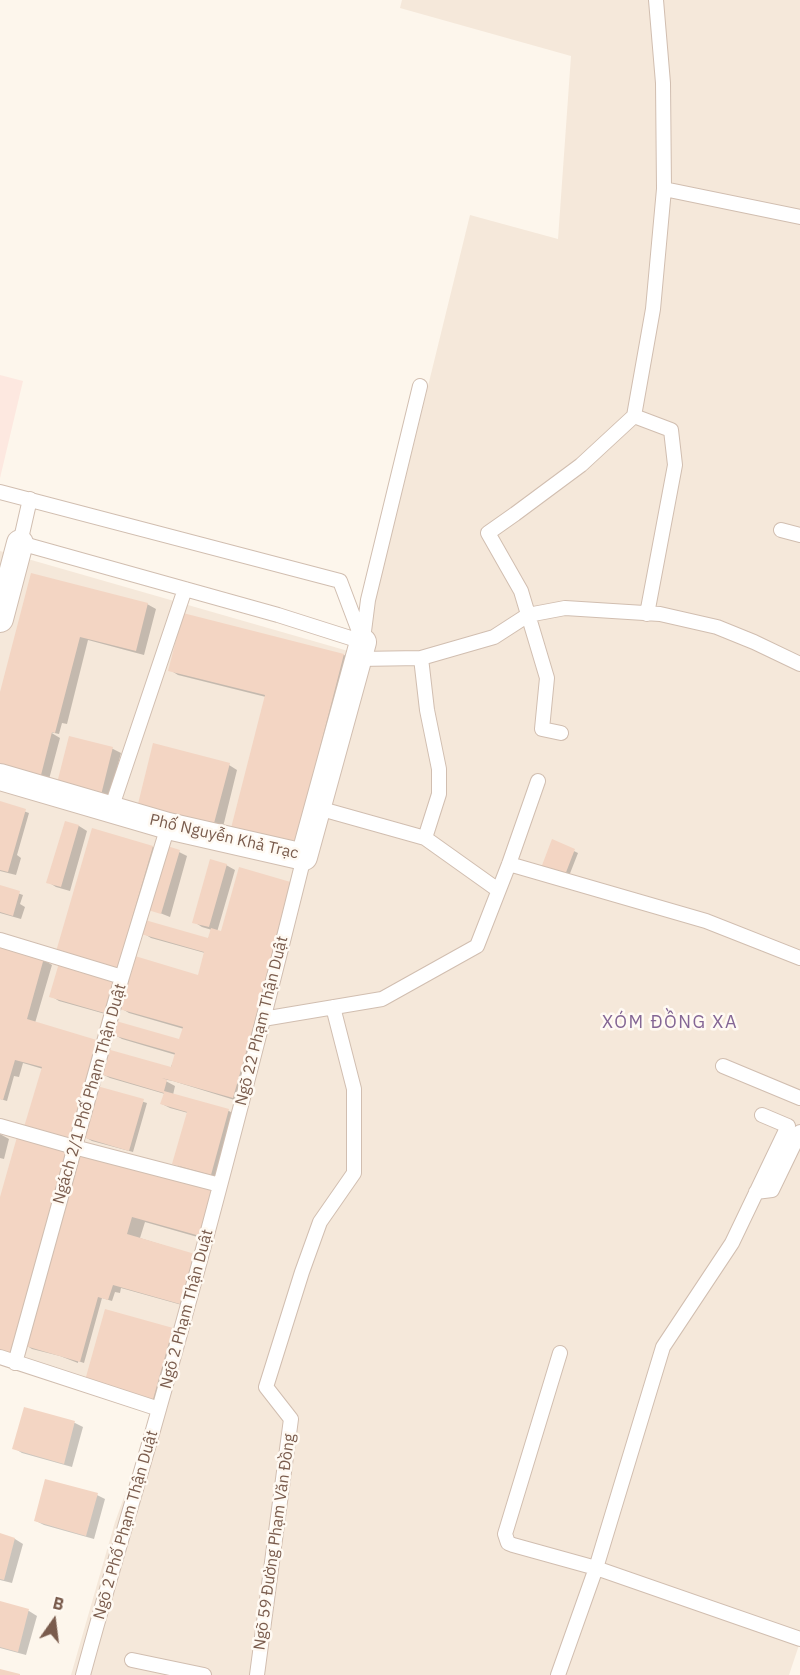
<!DOCTYPE html>
<html>
<head>
<meta charset="utf-8">
<style>
  body { margin:0 }
  #map { position:relative; width:800px; height:1675px; overflow:hidden; background:#fdf6ec; font-family:"IBM Plex Sans",sans-serif }
  canvas { display:block }
  .north { position:absolute; left:24px; top:1591px; width:60px; height:60px; -webkit-text-stroke:4px #fffaf3; paint-order:stroke; rotate:14deg; font-size:16px; font-weight:700; line-height:24px; text-align:center; color:#7a5c4d }
  .north::after { content:''; display:block; margin:auto; width:21px; height:27px; background:#7a5c4d; clip-path:polygon(50% 0,100% 100%,50% 72%,0 100%) }
</style>
</head>
<body>
<div id="map">
<canvas width="800" height="1675"></canvas>
<div class="north">B</div>
</div>
<script>
const ctx = document.querySelector('canvas').getContext('2d');
ctx.lineJoin = 'round';
function paint(path, color) {
  ctx.fillStyle = color;
  ctx.fill(path, 'evenodd');
}
function stroke(path, color, width, dash) {
  ctx.strokeStyle = color;
  ctx.lineWidth = width;
  ctx.lineCap = dash ? 'butt' : 'round';
  ctx.setLineDash(dash || []);
  ctx.stroke(path);
}
function drawText(font, color, halo, rows, align = 'center') {
  ctx.font = font + ' "IBM Plex Sans",sans-serif';
  ctx.lineWidth = 5;
  ctx.setLineDash([]);
  ctx.textBaseline = 'middle';
  ctx.strokeStyle = halo;
  ctx.fillStyle = color;
  for (const [text, x, y, turn = 0] of rows) {
    ctx.save();
    ctx.translate(x, y);
    ctx.rotate((+turn || 0) * Math.PI / 180);
    ctx.textAlign = isNaN(turn) ? turn : align;
    if (halo) ctx.strokeText(text, 0, 0);
    ctx.fillText(text, 0, 0);
    ctx.restore();
  }
}
const residential = new Path2D(`
  M402 0H800V1642L789 1675H71L115 1522 154 1415 0 1365V551L362 655 470 215 558 239 571 56 400 8Z`);
const commercial = new Path2D(`
  M0 375 23 381 0 478Z`);
const shadow = new Path2D(`
  M32 575 147 604 156 609 144 655 88 640 67 724 62 723 59 734 50 732 60 738 48 783 0 770V697Z
  M344 655 352 660 303 852 266 697 178 675 170 670Z
  M70 738 113 749 121 753 109 798 67 787Z
  M229 765 237 770 222 831 147 812Z
  M0 803 29 813 17 855 21 858 16 875 0 871Z
  M66 822 79 826 87 831 70 891 56 887 48 882Z
  M93 830 153 847 161 852 124 977 65 959Z
  M553 841 578 853 569 876 546 869Z
  M179 852 187 856 170 917 150 909Z
  M226 865 235 870 217 932 222 933 294 885 241 1102 173 1081 162 1079 175 1086 173 1095 229 1111 237 1116 220 1179 182 1168 174 1163 188 1113 170 1108 162 1104 165 1094 110 1078 102 1074 95 1087 147 1103 133 1152 92 1141 81 1135 43 1069 23 1063 19 1077 14 1076 7 1101 0 1099V947L44 960 52 965 35 1023 106 1051 170 1069 176 1055 122 1039 113 1034 180 1041 184 1029 129 1013 119 1007 116 1017 59 1001 51 996 199 977 205 953 151 938 143 933 208 939 212 930 202 927 194 922Z
  M0 887 23 895 20 904 25 907 21 919 0 913Z
  M0 1134 9 1139 4 1159 0 1158Z
  M18 1139 208 1240 145 1222 140 1238 194 1255 189 1307 121 1288 120 1293 115 1292 112 1301 102 1298 84 1363 78 1361V1363L60 1356 32 1349 24 1344 0 1202Z
  M107 1311 173 1330 181 1335 164 1409 98 1390Z
  M25 1409 75 1423 83 1427 72 1467 22 1453 14 1448Z
  M97 1495 105 1499 94 1539 44 1525 36 1521Z
  M0 1535 15 1539 23 1544 12 1583 0 1580Z
  M0 1603 29 1611 37 1616 26 1655 0 1648Z`);
const building = new Path2D(`
  M31 573 148 603 136 651 80 637 55 733 52 732 40 779 0 769V692Z
  M183 613 344 654 294 848 230 832 265 695 168 671Z
  M69 736 113 747 101 795 57 783Z
  M153 743 230 763 213 827 137 808Z
  M0 801 26 809 8 872 0 870Z
  M65 821 79 825 61 887 46 883Z
  M92 828 153 846 116 973 55 955Z
  M552 839 575 849 565 875 541 868Z
  M167 846 180 850 161 914 148 910Z
  M210 859 227 864 209 927 192 923Z
  M239 867 294 883 233 1098 162 1078 167 1080 164 1091 229 1109 211 1175 172 1164 187 1112 160 1104 164 1093 100 1074 107 1049 171 1067 175 1053 112 1035 116 1021 179 1039 183 1027 119 1009 135 956 198 975 204 952 141 934 145 920 208 938 211 928 221 931Z
  M0 885 20 891 13 916 0 912Z
  M0 945 44 958 27 1019 100 1041 70 1141 24 1127 42 1067 15 1060 3 1100 0 1099Z
  M59 963 117 980 108 1014 49 997Z
  M97 1086 144 1099 129 1151 82 1137Z
  M17 1137 70 1152 12 1355 0 1351V1197Z
  M78 1152 213 1191 200 1236 132 1217 127 1234 195 1254 180 1304 113 1285 108 1300 98 1297 80 1362 22 1345Z
  M105 1309 173 1328 152 1403 84 1384Z
  M24 1407 75 1421 64 1464 12 1449Z
  M45 1479 98 1493 86 1536 34 1521Z
  M0 1533 15 1538 4 1580 0 1579Z
  M0 1601 29 1609 18 1652 0 1647Z
  M0 1669 20 1674V1675H0Z`);
const lane = new Path2D(`
  M664 189 800 217
  M634 416 671 430 675 465 647 614
  M0 492 340 581 363 642
  M30 499 20 543 278 615 363 642
  M781 530 800 535
  M363 639 368 600 420 386
  M421 658 427 710 439 769V794L425 838
  M358 659 421 658 494 637 528 615 565 608 660 614 717 627 754 642 800 664
  M561 733 542 729 547 678 521 591 488 533 515 514 581 465 634 416 653 309 664 189 663 83 656 0
  M318 808 425 838 498 890
  M111 809 185 589
  M509 864 706 921 800 958
  M0 940 122 977
  M263 1019 382 999 477 946 509 864 538 781
  M723 1066 800 1098
  M0 1126 74 1147 220 1185
  M756 1192 772 1190 800 1132
  M560 1353 505 1534 508 1543 513 1545 596 1568 800 1639
  M0 1357 159 1409
  M15 1363 122 977 168 826
  M132 1660 204 1675
  M83 1675C107 1586 134 1498 159 1409 211 1226 258 1042 304 857
  M257 1675 291 1419 266 1387 302 1272 320 1222 354 1173V1089L333 1007
  M558 1675 596 1568 663 1347 732 1243 788 1126 762 1115`);
const street = new Path2D(`
  M0 619 20 543
  M0 777 168 826 304 857 363 642`);
const streetNames = [
  ["Phố Nguyễn Khả Trạc",224,837,13],
  ["Ngõ 22 Phạm Thận Duật",262,1021,-76],
  ["Ngách 2/1 Phố Phạm Thận Duật",90,1094,-74],
  ["Ngõ 2 Phạm Thận Duật",187,1309,-75],
  ["Ngõ 2 Phố Phạm Thận Duật",126,1525,-74],
  ["Ngõ 59 Đường Phạm Văn Đồng",275,1542,-82]
];
const neighbourhoodNames = [
  ["XÓM ĐỒNG XA",670,1023]
];
paint(residential, '#f5e8da');
paint(commercial, '#fde8e0');
paint(shadow, '#0003');
paint(building, '#f3d5c3');
stroke(lane, '#d1beb0', 16);
stroke(street, '#d1beb0', 28);
stroke(lane, '#fff', 14);
stroke(street, '#fff', 26);
drawText('16px', '#7a5c4d', '#fffaf3', streetNames);
ctx.letterSpacing = '1.5px';
drawText('18px', '#846695', '#fffaf3', neighbourhoodNames);
ctx.letterSpacing = '0px';
</script>
</body>
</html>
